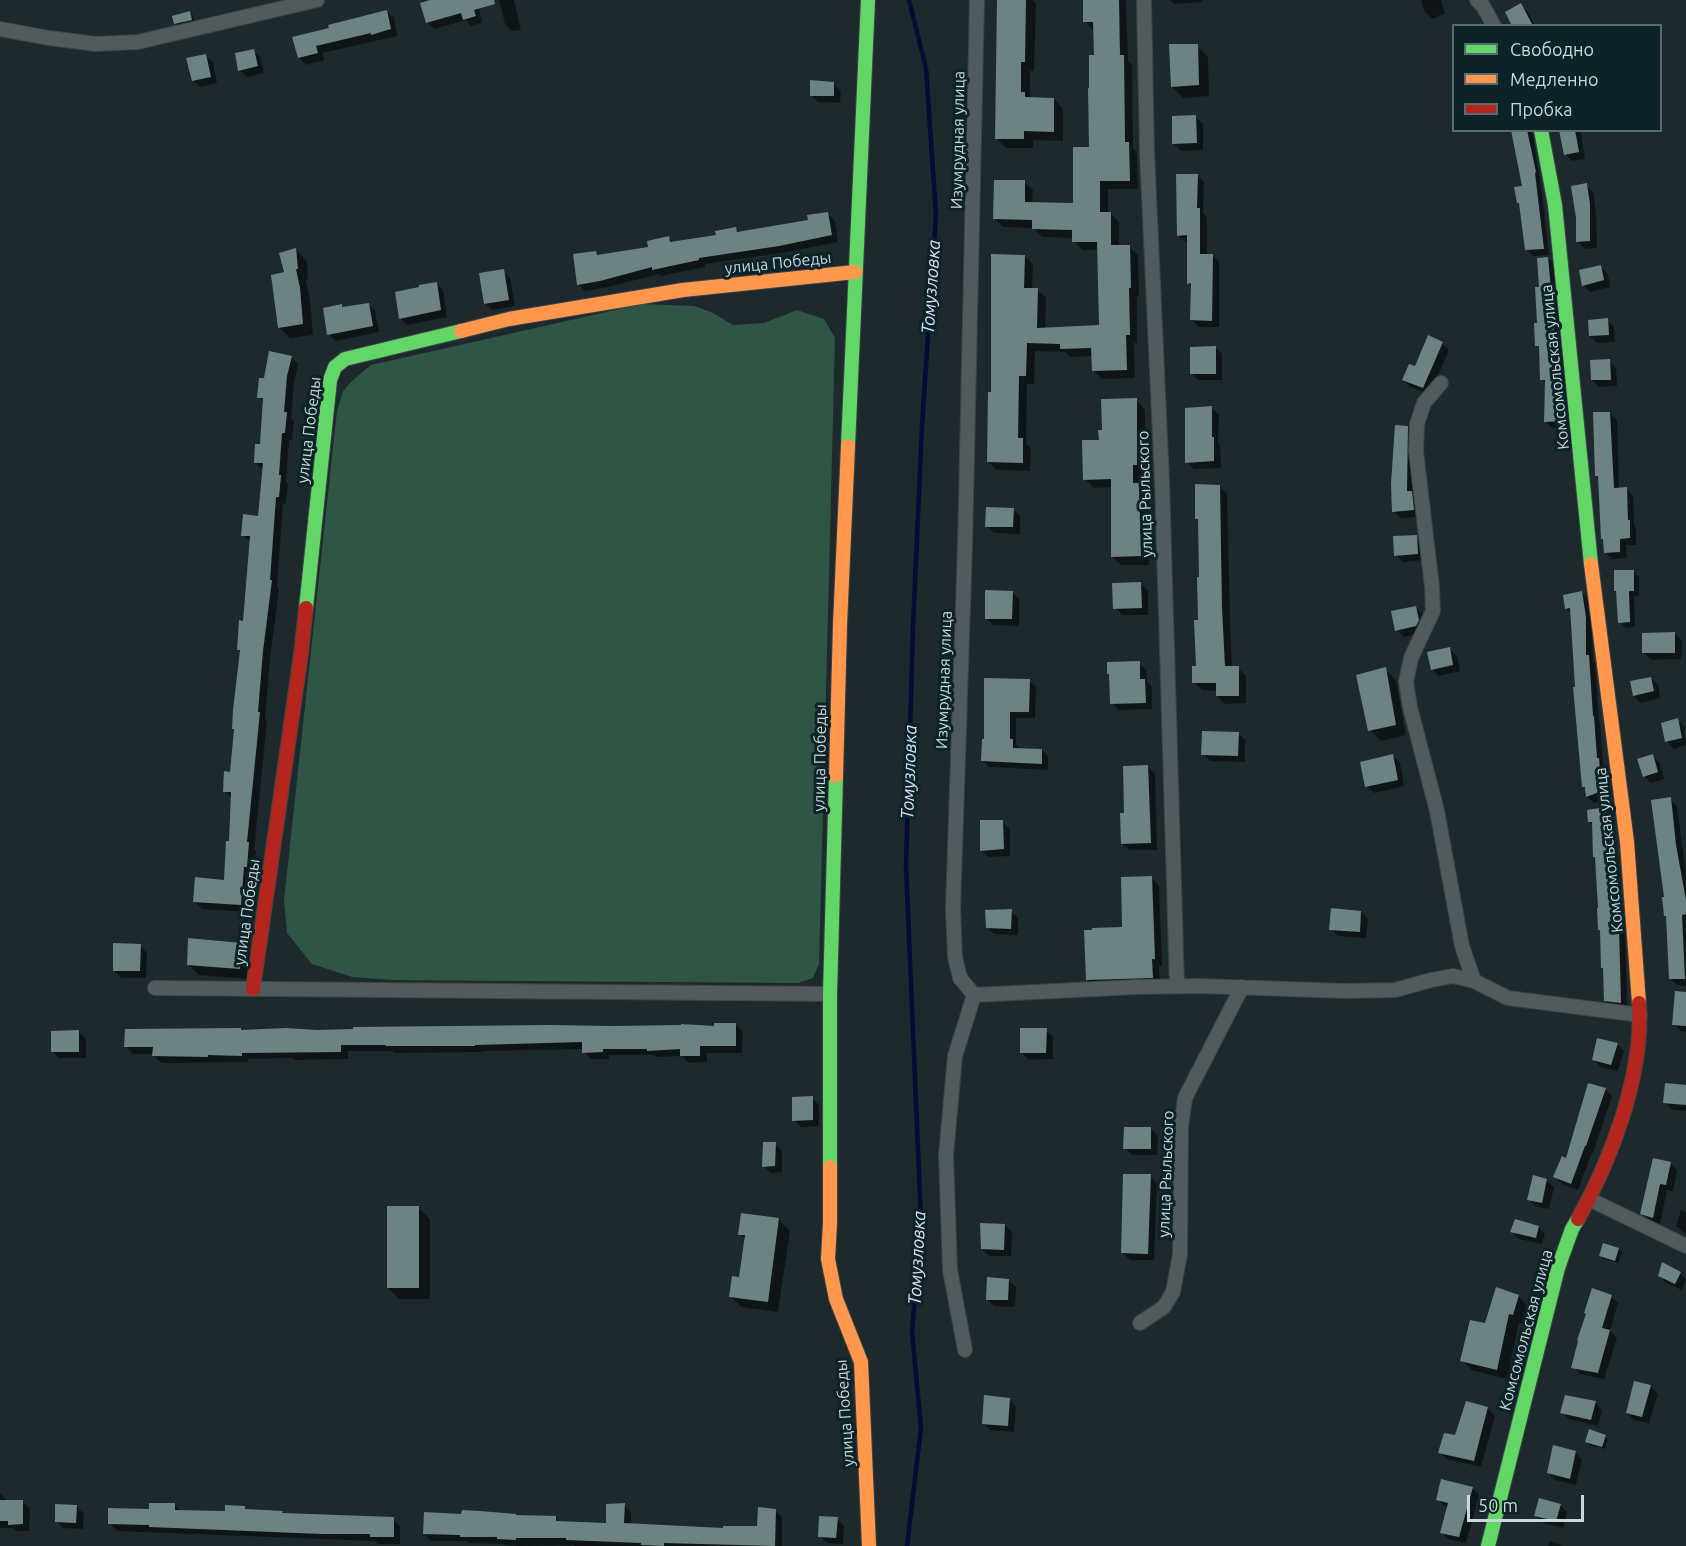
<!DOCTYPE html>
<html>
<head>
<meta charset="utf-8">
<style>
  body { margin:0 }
  #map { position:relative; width:1686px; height:1546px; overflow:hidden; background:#1d292c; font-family:Ubuntu,sans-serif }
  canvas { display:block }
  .legend { position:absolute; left:1452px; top:24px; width:210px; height:108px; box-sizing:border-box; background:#0d2328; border:2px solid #596b6f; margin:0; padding:8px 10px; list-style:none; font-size:18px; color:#cad7da }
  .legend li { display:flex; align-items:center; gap:12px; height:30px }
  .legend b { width:30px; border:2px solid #596b6f }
  .scale { position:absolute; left:1467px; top:1495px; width:117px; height:27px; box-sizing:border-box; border:3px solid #cad7da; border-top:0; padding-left:8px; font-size:18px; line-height:21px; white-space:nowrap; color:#cad7da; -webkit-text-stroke:4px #0d2328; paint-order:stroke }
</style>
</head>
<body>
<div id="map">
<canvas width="1686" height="1546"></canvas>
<ul class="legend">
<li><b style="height:8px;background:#63d668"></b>Свободно</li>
<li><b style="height:8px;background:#ff974d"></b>Медленно</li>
<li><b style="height:8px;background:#b3261e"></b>Пробка</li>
</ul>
<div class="scale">50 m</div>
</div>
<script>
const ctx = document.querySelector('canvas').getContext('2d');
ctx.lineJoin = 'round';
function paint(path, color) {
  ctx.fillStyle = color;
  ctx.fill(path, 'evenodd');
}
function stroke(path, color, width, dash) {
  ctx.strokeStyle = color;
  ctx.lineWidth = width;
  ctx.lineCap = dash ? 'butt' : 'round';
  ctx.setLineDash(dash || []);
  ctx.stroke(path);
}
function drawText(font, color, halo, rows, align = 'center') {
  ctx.font = font + ' Ubuntu,sans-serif';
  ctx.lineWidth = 6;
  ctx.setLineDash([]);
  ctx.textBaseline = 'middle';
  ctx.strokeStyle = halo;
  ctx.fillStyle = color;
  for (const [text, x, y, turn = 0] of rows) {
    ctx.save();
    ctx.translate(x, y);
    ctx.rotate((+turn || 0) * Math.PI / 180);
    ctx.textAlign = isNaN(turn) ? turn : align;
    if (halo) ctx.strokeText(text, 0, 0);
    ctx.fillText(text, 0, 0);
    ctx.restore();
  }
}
const green = new Path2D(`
  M642 304 694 306 711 312 733 325 764 323 797 310 824 319 835 338 819 964 813 978 798 983 393 980 352 977 312 964 287 933 284 900 337 411 343 391 353 380 371 365Z`);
const shadow = new Path2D(`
  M436 0H477L482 23 471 26 466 20 434 29 427 22Z
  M499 0H514L521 30 512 31 505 24Z
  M998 0H1032L1036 3 1034 71H1030V99H1054L1063 109V141L1033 140V148H1006L996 138Z
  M1084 0H1126L1128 61 1132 65 1133 148 1137 152 1138 189H1108V214H1111L1119 222V247L1129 246 1138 255 1139 296H1137V343H1134L1135 378 1102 379 1093 370V356L1070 357 1065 352 1035 351 1034 384H1027L1026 444 1031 448 1030 471 997 470 988 462 993 393 1024 256 1033 264 1032 289H1037L1046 298 1045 329 1101 327 1099 250H1082L1074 241V238L1042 237 1033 228 1003 227 995 219 1024 182 1033 190 1032 204 1075 205 1091 148 1096 57 1095 30H1093L1085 21Z
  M1170 0H1202V2L1174 4Z
  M1421 0H1441L1445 14 1432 19 1425 12Z
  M1521 5 1528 12 1535 26H1514Z
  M387 11 394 18 397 36 323 53 324 60 306 65 299 58 330 29Z
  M190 12 193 15 194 23 179 27 176 24Z
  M1197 46 1208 57 1209 96 1183 98 1172 87Z
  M253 50 260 57 264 73 247 77 240 70Z
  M206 56 213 63 217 83 200 87 193 80Z
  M834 84 841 91 840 103 818 102 811 95Z
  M1196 117 1203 124V150L1181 151 1174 144Z
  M1512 130H1532L1540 179 1549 255 1533 256 1526 249 1523 187Z
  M1561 130H1580L1585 159 1572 161 1565 154Z
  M1197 175 1204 182 1203 213 1207 217V255H1212L1219 262V327H1199L1192 320V286L1189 283V242H1186L1179 236Z
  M1586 185 1593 192 1596 213 1597 248 1585 249 1578 242Z
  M828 214 835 221 838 242 787 252 705 264V267L661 276 659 274 608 287 585 291 578 284 596 253 600 256 650 248 669 238 674 243 718 237 735 229 740 233 810 221Z
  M296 250 307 261 308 279 306 280 310 300 313 335 290 338 279 327 286 273Z
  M1548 258 1555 265 1570 428H1552L1545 421 1546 384 1542 380 1541 349 1537 345Z
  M1601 267 1608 274 1610 287 1590 292 1583 285Z
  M503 271 510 278 515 306 492 310 485 303Z
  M436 283 443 290 447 317 407 325 400 318Z
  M368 304 375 311 379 332 336 341 329 334 341 306 343 308Z
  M1607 320 1614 327 1615 342 1597 343 1590 336Z
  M1442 343 1449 350 1430 394 1410 387 1403 380Z
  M1215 347 1222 354V380H1198L1191 373Z
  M291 357 298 364 294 384 291 418 294 421 292 440H289L286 482 288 484 286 504 283 503 277 587 279 589 270 659 265 719 267 721 254 850 256 851 254 874H251L248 912 202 909 194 901 225 882 230 842 232 799 224 791 231 773 241 652 239 650 244 622 251 543 243 535 260 517 264 471 255 462 262 446 264 403 259 397 265 380Z
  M1609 361 1616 368 1617 386 1599 387 1592 380Z
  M1136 400 1145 409V473H1141V488L1147 494 1149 565H1121L1112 557V487L1094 488 1085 479 1104 432Z
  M1212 408 1219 415 1218 444 1220 445 1221 468 1194 469 1187 462Z
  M1610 413 1617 420 1619 489H1626L1633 496 1634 525 1636 528V545H1626L1627 558 1612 559 1605 552 1599 478 1597 475Z
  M1407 427 1414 434 1413 494 1418 499 1420 517 1401 518 1394 511Z
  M1219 486 1227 494 1230 617 1232 668H1238L1246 676V703L1225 704 1217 696V691L1202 690 1194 682 1197 668 1201 578 1200 521 1197 518Z
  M1013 509 1020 516V534L994 533 987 526Z
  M1416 536 1423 543 1424 560 1403 562 1396 555Z
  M1634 571 1639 577V596H1634L1635 627 1626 628 1620 622 1617 593 1615 591Z
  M1141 584 1148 591V615H1122L1115 608Z
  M1012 592 1019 599V626L993 625 986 618Z
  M1582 593 1589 600 1592 625 1593 661 1595 663 1599 723 1600 724 1603 765 1605 767 1609 798 1594 803 1587 797V790L1584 787 1572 614 1567 609 1565 597Z
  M1415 607 1422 614 1425 628 1423 633 1404 637 1397 630Z
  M1675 634 1682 641 1681 659 1651 660 1644 653Z
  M1450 649 1457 656 1460 671 1439 676 1432 669Z
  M1139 663 1146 670 1147 682 1152 687V709L1119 710 1112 703Z
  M1385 669 1396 680 1406 735 1381 741 1370 730Z
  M1651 678 1658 685 1660 698 1641 703 1634 696Z
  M1029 680 1036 687 1035 718H1016V744L1019 747V750H1042L1048 757V770L989 767 983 761V740Z
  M1677 720 1684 727 1686 745 1674 749 1667 742 1662 724Z
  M1238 733 1245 740V762L1210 761 1203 754Z
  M1393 756 1400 763 1404 786 1374 793 1367 786Z
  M1653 756 1660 763 1664 779 1651 783 1644 776Z
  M1148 767 1155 774 1157 850H1129L1122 843 1125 815Z
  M1670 799 1677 806 1686 874V986L1677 985 1670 978 1667 918 1665 916Z
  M1605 809 1612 816 1614 842 1616 844 1617 875 1619 877 1621 914 1623 916 1625 935 1627 1010 1612 1008 1605 1001 1604 969 1602 967V932L1599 929 1596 858 1594 856V826L1589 822Z
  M1003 822 1010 829V856L989 857 981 850Z
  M1152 878 1159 886 1162 966H1159L1160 985 1095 988 1087 980 1124 929Z
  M1011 911 1018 918V935L994 934 987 927Z
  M1361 912 1368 919 1366 938 1338 936 1331 929Z
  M241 945 252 956 250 979 199 975 188 964Z
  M140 946 147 953 146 978H121L114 971Z
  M1686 993V1032L1681 1031 1674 1024Z
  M736 1025 743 1032 742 1053H707V1062L689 1063 682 1056 656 1057 654 1055H609V1059H591L584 1052V1049L482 1051V1052L394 1053 392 1051H348V1059L294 1060 292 1058 248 1059V1062L161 1063 154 1056V1054H133L126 1047 241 1029 243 1031H317L715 1027Z
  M1046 1030 1053 1037V1059L1029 1060 1022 1053Z
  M79 1032 86 1039V1058H59L52 1051Z
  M1617 1044 1624 1051 1618 1071 1601 1067 1594 1060Z
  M1686 1086V1111L1672 1110 1665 1102Z
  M1605 1089 1612 1096 1593 1153 1592 1152 1578 1190 1562 1184 1555 1177 1567 1160Z
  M812 1098 819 1105V1126L801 1127 794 1120Z
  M1151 1129 1158 1136 1157 1155H1132L1125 1148Z
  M775 1144 782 1151V1172L771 1173 764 1166Z
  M1670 1163 1677 1170 1673 1191 1667 1190 1660 1224 1649 1220 1642 1213Z
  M1150 1176 1157 1183 1154 1260H1130L1123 1253Z
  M1546 1180 1554 1187 1549 1209 1536 1207 1529 1200Z
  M419 1208 430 1219V1299H399L388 1288Z
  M1681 1210 1686 1212V1234L1676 1226Z
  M779 1220 790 1231 778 1312 741 1307 730 1296 740 1279 746 1240 740 1234Z
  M1005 1225 1012 1232 1011 1256H989L982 1249Z
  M1538 1227 1545 1234 1542 1244 1519 1239 1512 1232Z
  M1618 1249 1622 1252 1618 1263 1603 1259 1600 1256Z
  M1680 1273 1686 1279 1682 1290 1666 1283 1659 1276Z
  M1008 1280 1016 1287 1015 1307 994 1306 987 1299Z
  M1518 1296 1528 1306 1523 1324 1519 1323 1507 1379 1472 1370 1462 1360 1486 1325Z
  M1611 1296 1618 1303 1610 1331 1617 1338 1604 1379 1580 1374 1573 1367Z
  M1635 1383 1651 1387 1658 1394 1649 1423 1634 1420 1627 1413Z
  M1009 1399 1016 1406 1014 1432 990 1430 983 1423Z
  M1595 1403 1602 1410 1598 1426 1569 1419 1562 1412Z
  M1487 1408 1495 1416 1481 1467 1447 1459 1440 1452Z
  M1605 1436 1608 1439 1605 1449 1590 1445 1587 1442Z
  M1575 1452 1582 1459 1576 1485 1555 1480 1548 1473Z
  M1472 1488 1479 1495 1466 1543 1448 1539 1441 1532 1448 1507 1444 1506 1437 1499Z
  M1 1494 8 1501 23 1502 30 1509 29 1531H17L13 1528H0V1495Z
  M174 1504 181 1511 226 1512 244 1507 247 1510 282 1512 284 1514 393 1519 400 1526V1544H378L375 1541 117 1531 109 1523Z
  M624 1505 631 1512V1525L724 1530 759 1528 775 1510 782 1517V1546H575L573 1545 521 1546 506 1545 504 1544 468 1543 467 1541H431L424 1534 516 1515 556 1518 561 1523 607 1525Z
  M1560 1505 1567 1512 1563 1528 1543 1523 1536 1516Z
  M77 1507 84 1514 83 1529 63 1528 56 1521Z
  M837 1519 844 1526 843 1544 827 1543 820 1536Z
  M1550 1541 1564 1546H1548Z`);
const stream = new Path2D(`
  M907 1546 921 1428 912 1332 921 1221 906 865 913 627 922 426 936 215 926 68 909 0`);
const building = new Path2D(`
  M430 0H494L495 4 474 10 476 16 463 20 461 13 426 23 420 3Z
  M997 0H1026L1025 62H1021V92H1025V97L1054 98V132L1024 131V139H995Z
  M1083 0H1119L1120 55H1124L1125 142H1129L1130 181H1100V212H1111V245H1130L1131 288H1129L1130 335H1126L1127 370 1092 371 1091 348 1060 349V344L1027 343 1026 376H1019L1018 438H1023V463L987 462 988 392H991V254L1025 255 1024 288H1038L1037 328 1099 325 1097 242H1072V230L1032 229V220L993 219 994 180H1025V202L1073 203V147H1089L1088 88H1089V55H1094L1093 22H1083Z
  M1521 3 1533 26H1512L1505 12Z
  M387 10 391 29 371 35V33L316 46 318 53 298 58 292 37 329 28 328 25Z
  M190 11 192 20 174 24 172 16Z
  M1169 44H1198L1199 85 1171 87Z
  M254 49 258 66 238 71 235 53Z
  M206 54 211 77 192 81 186 58Z
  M810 80 834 82V96H810Z
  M1196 115 1197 143 1172 144V116Z
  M1511 130H1527L1536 172 1535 173 1544 249 1525 250 1519 203H1517L1514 187 1522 186Z
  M1559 130H1575L1579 152 1564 155Z
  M1176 174H1198L1197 208H1200V254H1213L1212 321 1190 320 1191 283 1187 284V235L1177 236Z
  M1587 183 1590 204V241L1576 242V218L1571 186Z
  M828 212 832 235 779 246 699 258V260L652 270V267L600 281 577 285 573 254 596 251 597 255 648 247 647 241 669 236 670 242 716 235 715 231 736 227 737 232 808 220 807 215Z
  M296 248 298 269H296L300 288 303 324 278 328 271 275 284 272 279 253Z
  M1548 257 1553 310 1555 357 1558 356 1563 421 1544 422 1545 380H1540L1539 346H1535L1534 323H1537L1535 287H1539L1537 258Z
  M1601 265 1604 280 1582 286 1579 270Z
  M504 269 509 300 484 304 479 273Z
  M437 282 441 310 399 319 395 292 419 287V285Z
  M369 303 373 326 327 335 323 308 342 304V307Z
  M1608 318 1609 335 1589 336 1588 320Z
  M1428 335 1443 342 1423 388 1402 380 1409 364 1415 366Z
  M1216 346V374H1190V347Z
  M269 351 292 356 287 376 284 412H287L285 433H282L279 475H281L279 497H276L270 580H272L263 651 258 712H260L247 842H249L247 867H244L241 905 193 902 195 877 224 880 226 841H229L231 792H223L224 771 230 772 234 729H232L233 710 240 650H237L239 620 243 621 250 536H241L243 514 258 516 263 463H254L255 444H260L263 398H257L259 378H264Z
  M1610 359 1611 380H1591L1590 360Z
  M1137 398V465H1133V483H1139L1141 556 1111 557V479L1083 480 1082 440H1099L1098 430H1102L1101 399Z
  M1212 406V437H1214V461L1185 463V408Z
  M1593 412H1610L1614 488 1627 487 1628 520H1630V538L1620 539V552L1604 553 1603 539H1601L1598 476H1595Z
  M1395 425 1408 426 1407 491H1412L1414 510 1392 512 1391 484Z
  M1195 484 1220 485 1222 608 1225 666H1239V696H1216V683H1192V666H1196L1194 620H1198L1197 577H1199L1198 519H1195Z
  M986 507 1014 508 1013 527H985Z
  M1417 535 1418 554 1394 556 1393 536Z
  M1614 570H1634V591H1629L1630 622 1618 623 1616 591H1614Z
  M1141 582 1142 608 1113 609 1112 583Z
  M985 590 1013 591 1012 619H985Z
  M1582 591 1586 617V655H1589L1593 716H1594L1597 758H1599L1602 791 1586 797 1585 787H1582L1573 687H1575L1570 608 1565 609 1563 595Z
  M1416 606 1419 620 1416 626 1395 631 1391 611Z
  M1675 632V653H1642V633Z
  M1450 647 1453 665 1431 670 1427 652Z
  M1140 661V679H1145L1146 703 1110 704 1109 674H1107V662Z
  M1386 667 1396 725 1368 731 1356 675Z
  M1651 677 1654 691 1633 696 1630 681Z
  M984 678 1030 679 1029 712H1010V739H1013V748L1042 749V764L981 761 982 739H984Z
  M1678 718 1682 738 1665 742 1661 723Z
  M1202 731 1239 732 1238 756 1201 755Z
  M1393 754 1398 780 1365 787 1360 762Z
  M1653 754 1658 772 1643 777 1637 759Z
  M1148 765 1151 843 1121 844 1120 813H1124L1123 766Z
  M1671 797 1676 845 1686 900V914L1682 915 1685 979H1669L1666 916H1664L1662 897H1664L1651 800Z
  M1606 807 1608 835H1610L1611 868H1612L1615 908H1617L1619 927 1621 1003 1604 1001 1603 968H1601L1600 930H1598L1597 908H1598L1595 857H1593L1592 822H1588L1587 810Z
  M980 820H1003L1004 849 980 851Z
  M1152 876 1155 959H1152L1153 978 1086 980 1084 930H1092V928L1122 927 1121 877Z
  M1331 908 1361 911 1360 932 1329 930Z
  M1012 909 1011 929 986 928 985 910Z
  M188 938 242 943 240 969 187 965Z
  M113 943 141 944 140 971H113Z
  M1675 991 1686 992V1026L1672 1025Z
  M714 1023H736V1046H700V1056H680V1049L647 1051V1049H603V1052L582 1053V1042L475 1045V1046H385L386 1045H341V1052L242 1053V1056L208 1055V1057L152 1056 153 1047H124L125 1029 241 1028V1030L286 1028 317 1030 353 1029V1027L550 1025 612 1026 681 1025V1024L714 1026Z
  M1020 1028H1047L1046 1053H1020Z
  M79 1030V1052H51V1031Z
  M1597 1038 1618 1043 1611 1065 1592 1060Z
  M1588 1083 1606 1088 1586 1146H1585L1571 1184 1553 1177 1562 1156 1566 1158Z
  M1665 1083 1686 1085V1105L1663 1103Z
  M813 1096V1120L792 1121V1097Z
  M1124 1127H1151V1149H1123Z
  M763 1142H776L775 1166 762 1167Z
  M1653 1158 1671 1162 1666 1185 1660 1184 1653 1218 1640 1214Z
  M1123 1174H1151L1148 1254 1121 1253Z
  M1533 1175 1547 1179 1542 1203 1527 1200Z
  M387 1206H419V1288H387Z
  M741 1213 779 1218 768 1302 729 1297 732 1276 739 1277 745 1235H738Z
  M1515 1219 1539 1226 1536 1238 1510 1232Z
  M980 1223 1005 1224 1004 1250 981 1249Z
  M1603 1243 1619 1248 1615 1261 1599 1256Z
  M1662 1262 1681 1272 1675 1284 1658 1276Z
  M987 1277 1009 1279 1008 1300H986Z
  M1496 1287 1519 1295 1513 1315 1509 1314 1497 1370 1460 1361 1470 1320 1485 1323Z
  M1592 1288 1612 1295 1602 1328 1610 1330 1598 1373 1571 1368 1578 1341 1577 1340 1586 1314 1584 1313Z
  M1634 1381 1651 1385 1642 1417 1626 1413Z
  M984 1395 1010 1398 1008 1426 982 1424Z
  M1565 1395 1596 1401 1591 1420 1560 1413Z
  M1466 1401 1488 1407 1474 1461 1438 1453 1444 1433 1455 1435Z
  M1589 1429 1606 1435 1602 1447 1585 1442Z
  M1553 1445 1576 1451 1570 1479 1547 1473Z
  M1441 1479 1473 1487 1459 1537 1440 1533 1448 1503 1436 1500Z
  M1539 1498 1561 1504 1556 1521 1534 1516Z
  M0 1500H23V1524L8 1525V1521H0Z
  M149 1503H175V1510L225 1511V1505L245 1506V1509L283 1511 282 1513 394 1517V1537H370V1534H322L149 1527V1525L108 1524V1508L149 1509Z
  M625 1503 624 1523 723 1528V1526H757L758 1507 776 1509 775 1546 664 1543V1546L641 1545V1543L566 1540V1538H516V1540L497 1539V1537H460V1535L423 1534 424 1512 461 1514 462 1510 480 1511 516 1514V1515L556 1516V1521L606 1523V1504Z
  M55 1504 77 1505 76 1523 55 1522Z
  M819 1516 838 1517 836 1538 818 1537Z`);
const street = new Path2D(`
  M1144 0 1147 152 1162 481 1177 986
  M1477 0 1483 6 1494 26
  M0 29 49 38 96 44 138 42 317 0
  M1441 383 1424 403 1417 424 1416 451 1432 587 1433 611 1411 658 1406 682 1410 707 1437 811 1462 946 1474 981
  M155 988 830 994
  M974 995 1136 987 1200 986 1346 991 1395 990 1431 980 1453 976 1474 981 1508 998 1640 1015
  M1589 1199 1686 1246
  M1140 1323 1164 1307 1173 1292 1180 1254 1181 1127 1185 1098 1242 987
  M965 1350 950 1270 946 1155 955 1056 974 995 960 978 955 957 953 909 965 545 977 0`);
const fast = new Path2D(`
  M1541 130 1555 205 1591 564
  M848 446 868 0
  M306 608 330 380 335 367 345 359 461 331
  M830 1167V994L836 776
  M1488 1546 1558 1268 1572 1229 1578 1219`);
const slow = new Path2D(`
  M461 331 509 319 683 290 855 272
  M1591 564 1627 842 1639 1003
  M836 776 840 625 848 446
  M830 1167V1223L828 1259 836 1299 861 1362 869 1546`);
const jam = new Path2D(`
  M253 989 301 654 306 608
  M1578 1219C1612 1158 1644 1073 1639 1003`);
const streetNames = [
  ["Изумрудная улица",958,140,-89],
  ["улица Победы",778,263,-6],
  ["Комсомольская улица",1555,367,-96],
  ["улица Победы",309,430,-83],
  ["улица Рыльского",1145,494,-92],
  ["Изумрудная улица",944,680,-88],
  ["улица Победы",820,758,-89],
  ["Комсомольская улица",1609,850,-96],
  ["улица Победы",247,912,-82],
  ["улица Рыльского",1166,1174,-88],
  ["Комсомольская улица",1526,1330,-75],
  ["улица Победы",845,1413,-94]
];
const waterNames = [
  ["Томузловка",931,287,-86],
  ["Томузловка",909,772,-88],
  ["Томузловка",917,1258,-87]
];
paint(green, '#2f5644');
paint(shadow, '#0007');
stroke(stream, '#040c35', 4.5);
paint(building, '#6d8383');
stroke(street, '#3b4447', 16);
stroke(fast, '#3b4447', 16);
stroke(slow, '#3b4447', 16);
stroke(jam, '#3b4447', 16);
stroke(street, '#515b5d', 14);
stroke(fast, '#63d668', 14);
stroke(slow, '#ff974d', 14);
stroke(jam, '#b3261e', 14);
drawText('16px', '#cad7da', '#0d2328', streetNames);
drawText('italic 18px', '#d9e1f1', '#0d2328', waterNames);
</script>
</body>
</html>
